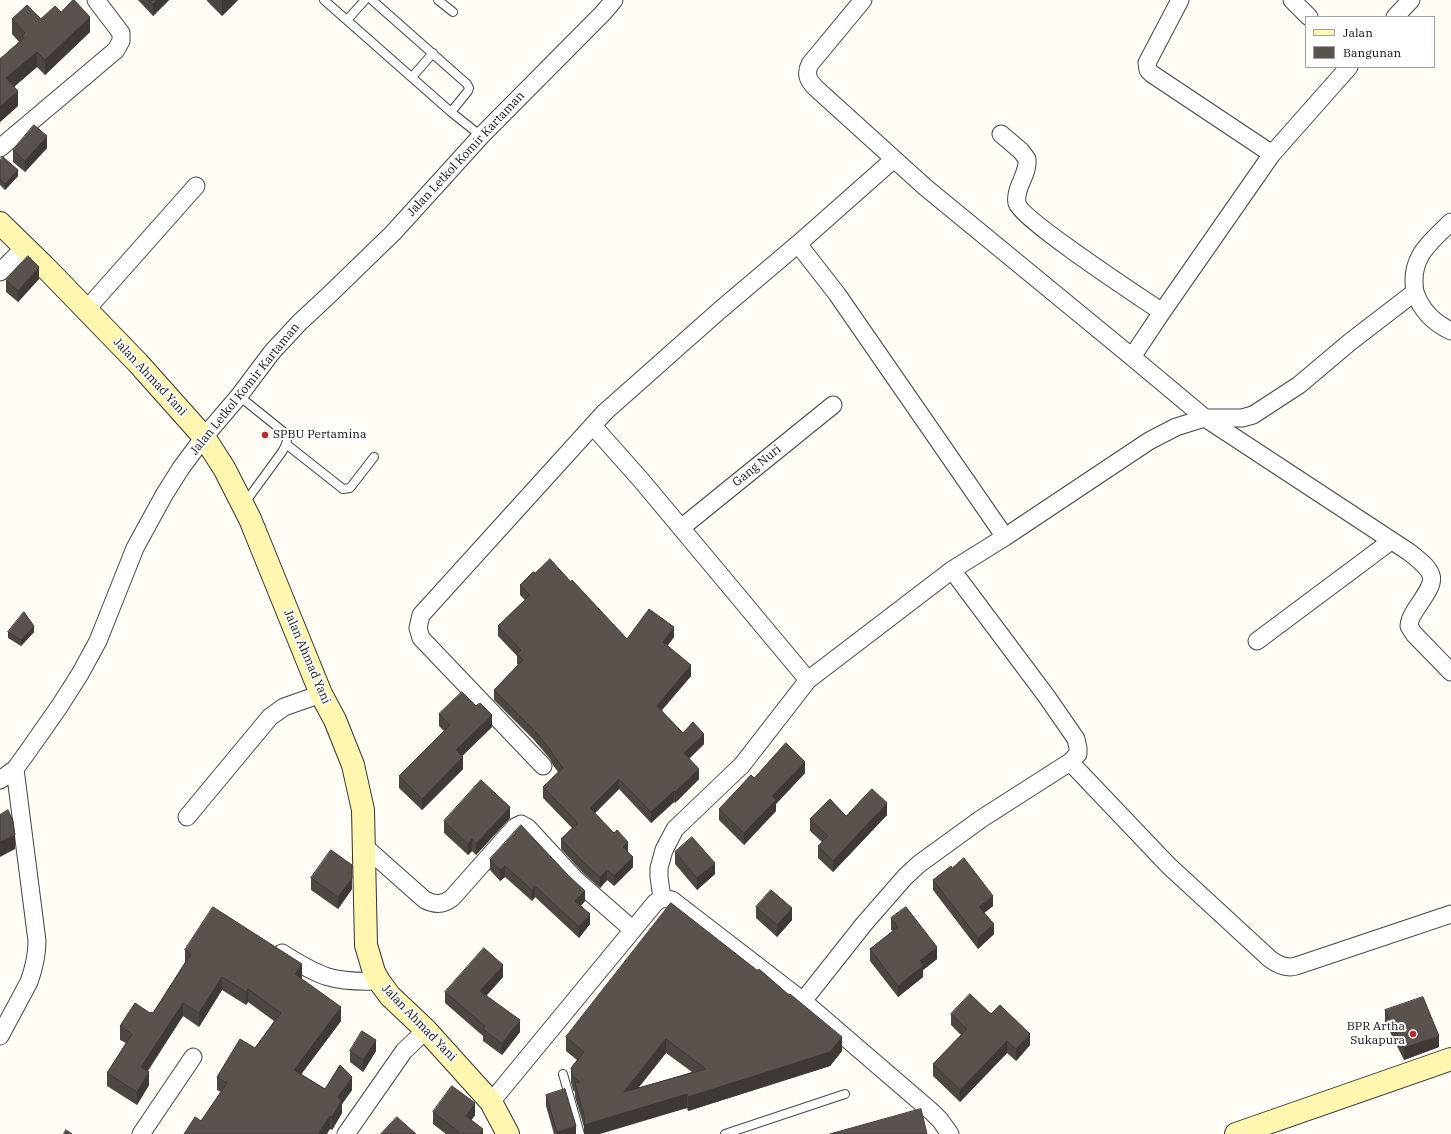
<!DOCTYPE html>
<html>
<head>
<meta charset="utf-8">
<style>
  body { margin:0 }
  #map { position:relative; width:1451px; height:1134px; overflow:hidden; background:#fffdf5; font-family:"IBM Plex Serif",serif }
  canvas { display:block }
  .legend { position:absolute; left:1305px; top:16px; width:130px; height:52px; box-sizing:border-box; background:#fff; border:1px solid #a0a0a0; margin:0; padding:5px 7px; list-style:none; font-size:12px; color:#111 }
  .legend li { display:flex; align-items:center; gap:8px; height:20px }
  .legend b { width:20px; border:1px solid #a0a0a0 }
</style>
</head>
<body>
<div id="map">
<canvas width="1451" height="1134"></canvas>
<ul class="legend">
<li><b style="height:5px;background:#fff6b0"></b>Jalan</li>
<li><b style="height:11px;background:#5a524d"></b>Bangunan</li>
</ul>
</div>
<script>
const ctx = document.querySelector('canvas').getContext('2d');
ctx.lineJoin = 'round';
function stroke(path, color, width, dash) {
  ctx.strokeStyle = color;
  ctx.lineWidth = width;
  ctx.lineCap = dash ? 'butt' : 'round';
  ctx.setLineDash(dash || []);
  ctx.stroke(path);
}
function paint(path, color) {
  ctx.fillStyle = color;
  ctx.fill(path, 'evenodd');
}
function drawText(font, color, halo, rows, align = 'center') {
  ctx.font = font + ' "IBM Plex Serif",serif';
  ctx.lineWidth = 4;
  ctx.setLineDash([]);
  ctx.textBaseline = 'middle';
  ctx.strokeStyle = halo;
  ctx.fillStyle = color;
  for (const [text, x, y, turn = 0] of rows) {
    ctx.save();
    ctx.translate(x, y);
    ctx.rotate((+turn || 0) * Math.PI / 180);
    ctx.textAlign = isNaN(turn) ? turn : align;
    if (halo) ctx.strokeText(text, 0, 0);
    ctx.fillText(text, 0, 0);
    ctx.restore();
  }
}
const lane = new Path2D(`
  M324 0 451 112 481 136
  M372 0 467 84 469 88 468 91 451 112
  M438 0 453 12
  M347 20 365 0
  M412 77 433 53
  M239 396 285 433C289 440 286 445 282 452L244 504
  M286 444 343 489 350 488 374 457
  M563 1074 580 1134
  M725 1134 845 1094`);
const street = new Path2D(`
  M863 0 810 64C804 76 810 83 819 91L925 187 1132 357
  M1180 0 1147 63 1148 70 1152 74 1272 154
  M1292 0 1309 17
  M1395 17 1411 0
  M1349 67 1272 154 1162 312 1132 357 1205 418 1409 552C1440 576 1436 579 1416 609 1412 615 1409 620 1409 626L1414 634 1451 672
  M1001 134 1021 151 1027 159C1029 174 1014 188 1017 203 1021 219 1140 297 1162 312
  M0 148 116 50 121 41V33L96 0
  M798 244 837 294 1005 537
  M0 272 24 248
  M1415 292C1409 258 1429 243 1451 222
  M86 310 196 186
  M593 426 641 480 808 680
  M681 528 833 405
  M1257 641 1391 541
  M1070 762 1169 866 1270 959C1278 965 1286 969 1296 966L1451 914
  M543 766 421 638 418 628 421 615 605 412 720 310 798 244 894 159
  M0 780 15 769 26 754 59 707 80 674 98 641 135 548 164 495 181 468 204 437 239 396 272 352 300 322 328 296 393 233 481 136 603 13 614 0
  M187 817 270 717 284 707 321 694
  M364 846 425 900C435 905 443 905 452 898L515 827 521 824 528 828 576 880 633 930
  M662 898 672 900 803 1001 932 1112 940 1120 950 1134
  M282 953C320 977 333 983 379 981
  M803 1001 864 924 905 877 919 864 981 819 1070 762 1078 754V748L1076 739 1047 697 952 570
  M0 1036 29 982C34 968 37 955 37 941L15 769
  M491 1102 655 903 662 898 659 877V868L664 850 675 829 742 765 808 680 952 570 1005 537 1149 441 1176 427 1205 418H1242L1253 415 1299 385 1350 342 1415 292C1421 310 1434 323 1451 331
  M141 1134 193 1057
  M346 1134 404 1051 426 1030`);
const secondary = new Path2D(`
  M0 223 44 266 138 363 204 437 224 468 250 519 321 694 335 720 353 765 363 810 366 945 374 972 379 981 390 996 426 1030 491 1102 508 1134
  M1236 1134 1451 1059`);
const wall = new Path2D(`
  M138 0H169L153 16Z
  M207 0H238L222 16 207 1Z
  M61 12 90 32 45 75 37 67 14 87 18 106 0 122V59L19 42 12 34V19H41Z
  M47 148 25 172 13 162V150Z
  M0 160 18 176 5 190 0 185Z
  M39 279 18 302 6 292V280Z
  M535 573 571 582 627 639 674 637 667 646 691 676 661 711 683 733 704 744 689 759 699 779 675 803 674 802 651 823 619 789 595 813 628 852 633 867 614 886 607 880 600 888 583 873 561 849V839L572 828 543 798V787L558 772 553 765 550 759 534 740 494 700V690L518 665 517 664V656L498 636V626L525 600 520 595V585Z
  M8 632H34L21 646 8 638Z
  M439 714 492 727 462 756 463 769 422 810 399 788V776L444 731 439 726Z
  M805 773 776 804V811L744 845 719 820V809L754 778Z
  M887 815 833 872 818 858V846L822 842 810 831V819L846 816Z
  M510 818 476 855 472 851 468 855 444 833V821Z
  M675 852 715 874 697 890 675 864Z
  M490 859 585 901 581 906 590 924 579 938 535 897 532 901 505 877 500 881 490 870Z
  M311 878 352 889 338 909 311 890Z
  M933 880 993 906 984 913 994 934 978 949 933 890Z
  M671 903 842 1051 830 1066 688 1111 687 1108 584 1134V1127L575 1097V1092L573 1090 571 1082V1068L577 1060 566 1051V1037ZM666 1053 692 1072 638 1088Z
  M756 907 792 920 777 937 756 918Z
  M891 918 937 959 923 970V977L898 997 870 961V949L893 931 891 930Z
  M185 950 302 978 301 979 341 1021 301 1074 325 1089 352 1090 342 1104V1113L332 1130 330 1129 201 1121 221 1092 217 1090V1077L255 1048 274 1021 248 1002 246 1005 222 990 199 1027 183 1016 148 1071 149 1085 137 1105 107 1086V1073L126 1043 120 1040V1026L150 1013H153L185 962Z
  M503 977 486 996 520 1032 502 1055 483 1041V1036L445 1003V992Z
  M1385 1010 1439 1047 1404 1060 1385 1022Z
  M951 1014H991L1030 1045 1016 1061 1007 1053 960 1102 933 1076V1064L961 1035 951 1025Z
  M350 1051H376L363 1072 350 1062Z
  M546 1095 576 1134H554L546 1106Z
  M433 1112 475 1115 471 1120 483 1134H446L433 1124Z`);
const shadedWall = new Path2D(`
  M157 0H169L153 16V4Z
  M222 0H238L222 16Z
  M90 17V32L45 75V60Z
  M37 52V67L6 93V78Z
  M18 91V106L0 122V107Z
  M47 136V148L25 172V161Z
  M18 170V176L5 190V184Z
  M39 267V279L18 302V291Z
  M34 626V632L21 646V640Z
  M674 627V637L663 652V642Z
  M691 665V676L657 716V706Z
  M492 715V727L456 762V750Z
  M704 734V744L684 763V753Z
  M463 757V769L422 810V799Z
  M805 762V773L776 804V811L744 845V833L772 796Z
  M699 769V779L675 803V792Z
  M619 779V789L590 818V808Z
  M674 791V802L651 823V812Z
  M887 803V815L833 872V861Z
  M510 807V818L476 855V844Z
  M15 835V849L0 857V842Z
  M472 839V851L468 855V844Z
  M628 842V852L623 847Z
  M633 857V867L614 886V876Z
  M715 863V874L697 890V878Z
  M505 866V877L500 881V870Z
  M607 870V880L600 888V877Z
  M352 878V889L338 909V897Z
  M535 886V897L532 901V890Z
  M585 891V901L575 911V901Z
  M993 896V906L979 917V907Z
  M792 908V920L777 937V925Z
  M590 914V924L579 938V927Z
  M994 924V934L978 949V938Z
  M937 947V959L923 970V977L898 997V986L920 961Z
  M302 964V978L295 987V974Z
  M503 965V977L480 1003V991Z
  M222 977V990L199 1027V1013Z
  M248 989V1002L246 1005V992Z
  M183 1003V1016L141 1080V1067Z
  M341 1007V1021L294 1084V1070Z
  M520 1020V1032L502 1055V1044Z
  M1030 1034V1045L1016 1061V1049Z
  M1439 1036V1047L1404 1060V1048Z
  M842 1037V1051L830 1066 688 1111V1097Z
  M666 1039V1053L624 1106V1092Z
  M376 1040V1051L363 1072V1060Z
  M1007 1041V1053L960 1102V1090Z
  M149 1072V1085L137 1105V1092Z
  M352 1077V1090L342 1104V1113L332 1130V1117L338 1097Z
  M687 1094V1108L600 1134H584V1125Z
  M475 1103V1115L466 1128V1116Z
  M330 1116V1129L327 1134H318Z
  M576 1126V1134H557V1132Z
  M483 1129V1134H480Z`);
const building = new Path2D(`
  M73 0H74L90 17 45 60 37 52 6 78 18 91 0 107V59L24 38 22 36 25 33 12 19 27 5 41 19 55 6 61 12Z
  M149 0H157L153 4Z
  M34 125 47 136 25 161 13 150Z
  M3 157 18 170 5 184 0 179V160Z
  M28 256 39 267 18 291 6 280Z
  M550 559 571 582 572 580 627 639 649 609 674 627 663 642 691 665 657 706 683 733 693 722 704 734 684 753 699 769 675 792 674 791 651 812 619 779 590 808 614 833 617 830 628 842 623 847 633 857 614 876 607 870 600 877 583 862 561 839 578 823 543 787 563 768 553 755 550 749 534 730 494 690 523 660 517 654 521 650 498 626 530 595 520 585 533 572 535 573Z
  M24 612 34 626 21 640 8 632Z
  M462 692 476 706 480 703 492 715 456 750 463 757 422 799 399 776 450 725 439 714Z
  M786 743 805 762 772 796 776 800 744 833 719 809 751 775 754 778Z
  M481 780 510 807 476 844 472 839 468 844 444 821Z
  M872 789 887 803 833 861 818 846 828 836 810 819 830 799 846 816Z
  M8 810 13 821 15 835 0 842V815Z
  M521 825 569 876 585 891 575 901 590 914 579 927 535 886 532 890 505 866 500 870 490 859Z
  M692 837 715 863 697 878 675 852Z
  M331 850 352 865V878L338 897 311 878Z
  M964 858 993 896 979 907 994 924 978 938 933 880 951 866 952 868Z
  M771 890 792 908 777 925 756 907Z
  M671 903 758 971 759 969 789 995 790 994 842 1037 830 1052 688 1097 687 1094 584 1125 585 1119 575 1083 580 1082 573 1076 571 1068 584 1052 566 1037ZM666 1039 706 1069 624 1092Z
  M213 907 302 964 295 974 341 1007 294 1070 325 1089 340 1065 352 1077 338 1097 342 1100 332 1117 330 1116 318 1134H184L195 1117 201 1121 227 1083 217 1077 240 1039 255 1048 281 1013 248 989 246 992 222 977 199 1013 183 1003 141 1067 149 1072 137 1092 107 1073 132 1034 120 1026 135 1003 150 1013 151 1012 153 1013 191 954 185 950Z
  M906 907 937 947 920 961 923 966 898 986 870 949 898 927 891 918Z
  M484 948 503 965 480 991 520 1020 502 1044 483 1029 485 1026 445 992Z
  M970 994 991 1014 1000 1005 1030 1034 1016 1049 1007 1041 960 1090 933 1064 967 1029 951 1014Z
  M1423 997 1439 1036 1404 1048 1385 1010Z
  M362 1031 376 1040 363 1060 350 1051Z
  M452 1086 475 1103 466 1116 483 1129 480 1134H457L459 1132 433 1112Z
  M565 1089 576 1126 557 1132 546 1095Z
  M921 1109 927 1134H830Z
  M397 1117 416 1134H381Z
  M66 1130 72 1134H64Z`);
const markers = [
  [265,435,4,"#c4262e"],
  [1413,1034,4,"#c4262e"]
];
const streetNames = [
  ["Jalan Letkol Komir Kartaman",466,154,-47],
  ["Jalan Ahmad Yani",150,377,47],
  ["Jalan Letkol Komir Kartaman",245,389,-51],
  ["Gang Nuri",757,466,-39],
  ["Jalan Ahmad Yani",307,657,67],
  ["Jalan Ahmad Yani",419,1023,46]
];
const poiNames = [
  ["SPBU Pertamina",273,435],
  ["BPR Artha",1405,1027,"right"],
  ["Sukapura",1405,1041,"right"]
];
stroke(lane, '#444', 10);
stroke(street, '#444', 19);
stroke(secondary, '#333', 24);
stroke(lane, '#fff', 8);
stroke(street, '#fff', 17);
stroke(secondary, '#fff6b0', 22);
paint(wall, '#4d4742');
paint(shadedWall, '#3f3936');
paint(building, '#5a524d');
stroke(building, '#3f3936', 1);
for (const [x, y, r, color] of markers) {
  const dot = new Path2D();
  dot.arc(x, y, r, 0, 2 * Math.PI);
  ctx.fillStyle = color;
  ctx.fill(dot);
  stroke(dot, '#fff', 1.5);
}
drawText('12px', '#111', '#fff', streetNames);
drawText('12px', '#111', '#fff', poiNames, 'left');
</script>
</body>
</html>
